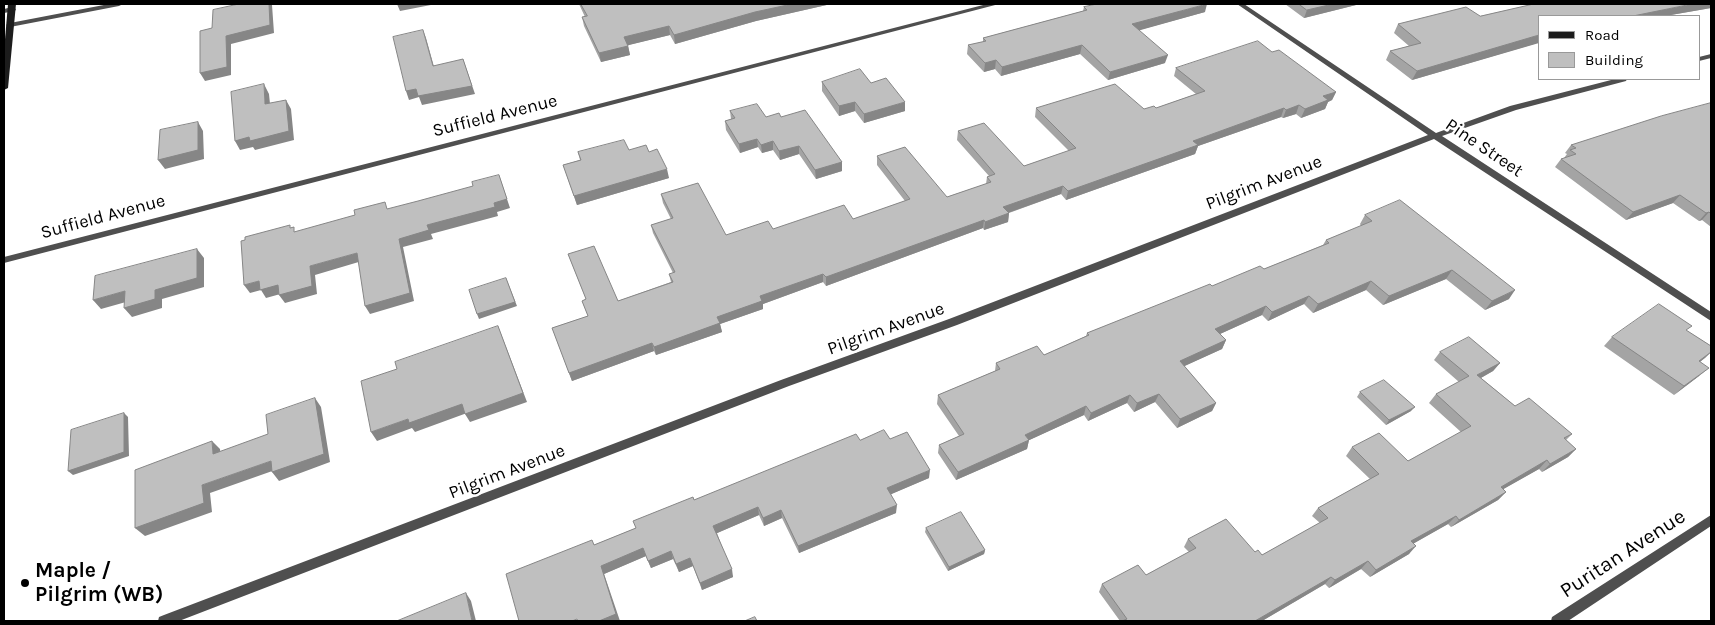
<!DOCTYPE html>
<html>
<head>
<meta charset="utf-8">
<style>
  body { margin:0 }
  #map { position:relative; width:1715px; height:625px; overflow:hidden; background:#fff; font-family:Karla,sans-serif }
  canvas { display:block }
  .frame { position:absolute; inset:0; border:5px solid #000; pointer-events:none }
  .legend { position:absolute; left:1538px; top:15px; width:162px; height:65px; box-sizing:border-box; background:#fff; border:1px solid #999; margin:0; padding:6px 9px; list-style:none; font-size:15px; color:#000 }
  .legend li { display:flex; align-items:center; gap:10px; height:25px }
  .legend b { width:25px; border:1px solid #999 }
</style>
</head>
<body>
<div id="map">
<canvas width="1715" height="625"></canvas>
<div class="frame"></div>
<ul class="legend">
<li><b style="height:6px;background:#1c1c1c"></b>Road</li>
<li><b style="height:14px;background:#bfbfbf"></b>Building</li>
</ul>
</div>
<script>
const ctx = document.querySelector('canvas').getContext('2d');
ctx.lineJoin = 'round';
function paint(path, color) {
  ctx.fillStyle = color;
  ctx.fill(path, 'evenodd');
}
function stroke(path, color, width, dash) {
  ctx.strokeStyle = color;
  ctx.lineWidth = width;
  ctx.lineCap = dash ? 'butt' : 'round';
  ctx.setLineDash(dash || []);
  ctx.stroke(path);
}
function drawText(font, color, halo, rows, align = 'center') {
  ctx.font = font + ' Karla,sans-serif';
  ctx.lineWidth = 5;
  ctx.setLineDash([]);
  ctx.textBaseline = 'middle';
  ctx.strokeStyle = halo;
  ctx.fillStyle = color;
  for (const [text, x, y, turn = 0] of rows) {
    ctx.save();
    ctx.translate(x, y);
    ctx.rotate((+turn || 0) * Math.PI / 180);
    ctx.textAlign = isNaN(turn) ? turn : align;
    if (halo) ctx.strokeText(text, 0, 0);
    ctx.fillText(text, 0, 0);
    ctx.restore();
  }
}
const minor = new Path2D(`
  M109 4H123L119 6 10 27 6 25 10 23Z
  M987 4H999L4 263V257Z
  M1237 4H1244L1436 133 1510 106 1615 79H1627L1626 81 1516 110 1442 136 1711 312V321L1434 139 957 325 789 386 179 621H158L159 617 164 615 781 380 949 319 1428 135Z
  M12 7 16 9 15 11 4 13V9Z
  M1711 54V58L1699 61V57Z
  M1711 515V526L1568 621H1551L1552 617Z`);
const secondary = new Path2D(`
  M8 4H16L8 88 4 90V51Z`);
const wall = new Path2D(`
  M579 4H831L756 21 675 44 670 35 628 45 630 55 601 62 584 26 582 17H585Z
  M1285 4H1360L1304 18Z
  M1084 7 1205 12 1139 30 1165 63 1108 80 1080 54 1001 76 995 69 984 72 967 54 968 45 983 42V38L1083 11Z
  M1711 8 1665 16H1539L1534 44 1412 80 1386 60 1390 51 1409 46 1394 33 1398 24 1480 16Z
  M1272 52 1336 92 1332 100 1328 102 1325 109 1301 118 1296 114 1283 118 1281 117 1198 146 1195 154 1066 200 1061 194 1009 213 1008 222 984 230 983 228 826 286 823 282 763 304V309L720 324 722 332 656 355 654 351 572 381 552 328 588 316 582 301 586 299 568 254 618 301 671 282 669 274 673 273 653 233 651 225 671 219 663 203 661 194 726 235 853 219 905 201 877 165V156L947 197 986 184 987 177 989 176 957 140 958 131 1024 166 1069 151 1035 117 1036 108 1144 109 1156 108 1196 94 1174 76 1176 68Z
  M822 82 871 83 905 111 864 123 855 111 839 116 822 91Z
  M1711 103V227L1702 220 1699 221 1673 203 1626 220 1555 167 1561 159 1564 158 1567 154 1565 153 1571 145Z
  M730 111 766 117H781L842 162V171L816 179 799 154 780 160 773 150 762 153 758 147 740 153 726 130 725 121 731 119Z
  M629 150 649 152 669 178 577 205 563 165 580 160 578 152Z
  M1365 215 1509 299 1485 310 1446 279 1383 305 1366 290 1313 313 1304 304 1268 321 1262 315 1220 334 1226 340 1222 349 1184 366 1216 403 1212 411 1177 428 1155 402 1134 412 1127 403 1088 421 1084 415 1029 440 1027 449 956 480 938 453 939 445 959 436 937 404 938 395 995 371 996 363 1044 355 1086 336 1087 333 1212 286 1264 269 1323 245 1326 240 1361 226 1360 224Z
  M1687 331 1711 346V352L1700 362 1699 376 1674 395 1604 346 1612 337Z
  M1440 352 1500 363 1493 371 1481 378 1515 406 1572 434 1566 440 1576 449 1568 457 1542 472 1539 469 1503 489 1506 492 1498 500 1451 527 1448 524 1414 543 1409 554 1370 577 1361 569 1329 588 1325 584 1262 621H1120L1099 592 1102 584 1146 575 1189 552 1184 547 1188 539 1255 552 1262 555 1320 523 1312 516 1318 508 1370 479 1346 456 1352 447 1408 461 1461 432 1429 403 1436 394 1459 382 1434 360Z
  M1360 392 1411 411 1386 425 1357 397Z
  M890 439 929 478 891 494 896 513 799 553 782 518 764 526 759 515 717 533 733 577 702 590 693 566 679 572 673 559 651 568 646 556 604 574 620 621 594 545 636 528 694 500 860 440Z
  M926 528 985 550 984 554 948 571 925 532Z`);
const shadedWall = new Path2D(`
  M269 4H272V5L274 33 231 44V75L205 81 200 73 226 36Z
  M397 4H436L400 11Z
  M792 4H831L756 21 675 44 674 35 755 12Z
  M1207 4 1205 12 1130 33 1132 24Z
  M1333 4H1360L1304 18 1307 10Z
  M1692 4H1711V8L1665 16H1633Z
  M669 26 670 35 625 46 624 37Z
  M423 30 426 38 436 74 433 66Z
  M1539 35V43L1412 80 1417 71Z
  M1082 45 1080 54 1001 76 1002 67Z
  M628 46 630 55 601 62 599 53Z
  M1168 55 1165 63 1108 80 1110 72Z
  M463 59 475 94 422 105 419 97 409 100 406 91Z
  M996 60 995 69 984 72 985 63Z
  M264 84 269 94 271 114 265 104Z
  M1336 92 1332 100 1328 102 1325 109 1301 118 1305 109 1323 96Z
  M286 100 291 109 294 140 255 150 253 147 240 150 235 141Z
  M855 102V111L839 116V106Z
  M905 102V111L864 123V114Z
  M1299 105 1296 114 1283 118 1286 110Z
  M1284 108 1281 117 1198 146 1195 154 1066 200 1068 191 1193 141Z
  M198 122 203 131 204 159 165 169 158 160Z
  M757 139 758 147 740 153 739 144Z
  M773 141V150L762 153 761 145Z
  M799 146V154L780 160 779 151Z
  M842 162V171L816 179 815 170Z
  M667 169 669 178 577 205 574 196Z
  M499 175 510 208 497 212 498 216 431 234 433 239 403 247 414 301 370 314 365 306 399 239 427 225 494 203Z
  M1063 186 1061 194 1002 215 1003 207Z
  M1680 195 1673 203 1626 220 1633 212Z
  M1709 212 1702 220 1699 221 1706 213Z
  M1009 213 1008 222 984 230 985 222Z
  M984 220 983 228 826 286V277Z
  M197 249 204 258V287L162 299V308L132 317 124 308 155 290Z
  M357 253 362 261 315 275 317 294 285 303 279 295 310 266Z
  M1452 270 1446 279 1383 305 1389 296Z
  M823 274V282L763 304V309L720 324 722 332 656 355 654 347 760 296Z
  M506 278 517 306 479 319 477 314Z
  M259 281 278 285 284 293 266 298 261 290 250 293 244 285Z
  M1371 281 1366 290 1313 313 1318 304Z
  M1515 290 1509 299 1485 310 1492 301Z
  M125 291 133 300 101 309 93 300Z
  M1309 296 1304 304 1268 321 1272 312Z
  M1266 306 1262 315 1211 338 1215 329Z
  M498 326 527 402 470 422 465 414Z
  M1226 340 1222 349 1176 370 1180 361Z
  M652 343 654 351 572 381 569 373Z
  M1711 352 1705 358 1689 370 1699 361Z
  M1500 363 1493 371 1470 384 1477 375Z
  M1709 368 1699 376 1674 395 1684 386Z
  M1159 394 1155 402 1134 412 1137 403Z
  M1130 395 1127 403 1088 421 1091 413Z
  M315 398 321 407 330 462 279 481 272 472Z
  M1216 403 1212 411 1177 428 1180 419Z
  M462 404 467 413 415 432 412 428 377 441 371 432 408 419Z
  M1086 406 1084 415 1023 443 1025 435Z
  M1415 407 1411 411 1386 425 1389 420Z
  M124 413 128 417 129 456 73 475 68 471Z
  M1029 440 1027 449 956 480 958 472Z
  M212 441 220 449 221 462 213 454Z
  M1576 449 1568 457 1542 472 1550 464Z
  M1547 460 1539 469 1493 495 1501 487Z
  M271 461 278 469 210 493 212 512 145 536 135 528 202 485Z
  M930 470 929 478 887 496V488Z
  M1506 492 1498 500 1451 527 1459 520Z
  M897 505 896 513 799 553 798 546Z
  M758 507 759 515 715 534 713 526Z
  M781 510 782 518 764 526 763 518Z
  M1456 516 1448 524 1404 549 1411 541Z
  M1416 546 1409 554 1370 577 1376 570Z
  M643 548 646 556 604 574 620 621H599L601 566Z
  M985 550 984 554 948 571 949 567Z
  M671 551 673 559 651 568 648 561Z
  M690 558 693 566 679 572 676 564Z
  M1368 561 1361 569 1329 588 1335 580Z
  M732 569 733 577 702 590 700 583Z
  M1331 577 1325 584 1262 621H1255Z
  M466 593 471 601 476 621H472Z`);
const building = new Path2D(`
  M239 4H269L270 25 226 36 227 67 200 73V31L212 28 213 10Z
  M581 4H792L755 12 674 35 669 26 624 37 628 46 599 53 582 17 587 16Z
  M1097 4H1207L1132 24 1168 55 1110 72 1082 45 1002 67 996 60 985 63 968 45 986 41 983 38 1087 10 1084 7Z
  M1299 4H1333L1307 10Z
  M1534 4H1692L1633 16H1539V35L1417 71 1390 51 1421 43 1398 24 1466 7 1480 16Z
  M423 30 433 66 463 59 472 86 418 96 416 89 406 91 393 37Z
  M1258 41 1272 52 1279 50 1336 92 1323 96 1328 100 1305 109 1299 105 1286 110 1284 108 1193 141 1198 145 1068 191 1063 186 1003 207 1009 213 985 222 984 220 826 277 823 274 760 296 762 301 717 317 720 323 654 347 652 343 569 373 552 328 588 316 582 301 586 299 568 254 594 246 618 301 673 282 669 274 675 272 651 225 673 218 661 194 698 183 726 235 768 221 773 229 844 205 853 219 910 199 877 156 905 147 947 197 991 182 987 177 995 174 958 131 984 123 1024 166 1076 148 1036 108 1115 84 1144 109 1154 106 1156 108 1205 91 1176 68Z
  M860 69 871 83 886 78 905 102 864 114 855 102 839 106 822 82Z
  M264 84 265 104 286 100 289 131 250 141 249 137 235 141 231 92Z
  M1711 103V214L1709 212 1706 213 1680 195 1633 212 1561 159 1576 154 1570 150 1576 148 1571 145 1661 116Z
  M757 104 766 117 779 113 781 117 805 110 842 162 815 170 799 146 779 151 773 141 761 145 757 139 739 144 725 121 735 118 730 111Z
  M198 122V150L158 160 160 130Z
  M624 140 629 150 646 145 649 152 657 149 667 169 574 196 563 165 581 160 578 152Z
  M499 175 507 199 494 203 495 207 427 225 429 230 399 239 410 293 365 306 357 253 310 266 312 286 279 295 278 285 260 290 259 281 244 285 241 241 245 240V237L290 225V228L294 227V232L355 215 354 210 385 202 387 209 418 201 473 186 472 182Z
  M1400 200 1515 290 1492 301 1452 270 1389 296 1371 281 1318 304 1309 296 1272 312 1266 306 1215 329 1226 340 1180 361 1216 403 1180 419 1159 394 1137 403 1130 395 1091 413 1086 406 1025 435 1029 440 958 472 939 445 964 434 938 395 1000 369 996 363 1037 346 1044 355 1089 335 1087 333 1210 284 1212 286 1260 266 1264 269 1329 243 1326 240 1372 221 1365 215Z
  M197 249V278L155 290V299L124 308 125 291 93 300 95 276Z
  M506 278 515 302 477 314 469 290Z
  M1659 304 1692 326 1686 330 1711 346V352L1699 361 1709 368 1684 386 1612 337Z
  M498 326 523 393 465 414 462 404 409 423 408 419 371 432 361 381 397 369 395 362Z
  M1469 337 1500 363 1477 375 1515 406 1529 398 1572 434 1564 438 1576 449 1550 464 1547 460 1501 487 1506 492 1459 520 1456 516 1411 541 1416 546 1376 570 1368 561 1335 580 1331 577 1255 621H1122L1127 619 1102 584 1138 565 1146 575 1196 548 1188 539 1226 519 1255 552 1258 550 1262 555 1328 518 1318 508 1379 474 1352 447 1379 433 1408 461 1471 426 1436 394 1469 376 1440 352Z
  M1384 380 1415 407 1389 420 1360 392Z
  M315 398 324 454 272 472 271 461 202 485 204 503 135 528V470L212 441 213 454 268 434 266 415Z
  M124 413V452L68 471 71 430Z
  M884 430 890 439 907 432 930 470 887 488 897 505 798 546 781 510 763 518 758 507 713 526 732 569 700 583 690 558 676 564 671 551 648 561 643 548 601 566 616 614 599 621H578L577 619 572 621H519L506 574 592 540 594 545 636 528 633 521 693 497 694 500 856 434 860 440Z
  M961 512 985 550 949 567 926 528Z
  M466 593 472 621H397Z
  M755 617 757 621H745Z`);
const markers = [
  [25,583,5,"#000"]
];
const streetNames = [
  ["Suffield Avenue",495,116,-14],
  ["Pine Street",1484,148,34],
  ["Pilgrim Avenue",1264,183,-21],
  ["Suffield Avenue",103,217,-15],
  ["Pilgrim Avenue",886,329,-20],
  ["Pilgrim Avenue",507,472,-21]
];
const nearStreetnames = [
  ["Puritan Avenue",1623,554,-33]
];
const nearPoinames = [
  ["Maple /",35,571],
  ["Pilgrim (WB)",35,595]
];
paint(minor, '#4f4f4f');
paint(secondary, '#1c1c1c');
paint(wall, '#a4a4a4');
paint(shadedWall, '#868686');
paint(building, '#bfbfbf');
stroke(building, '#868686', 1);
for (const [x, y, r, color] of markers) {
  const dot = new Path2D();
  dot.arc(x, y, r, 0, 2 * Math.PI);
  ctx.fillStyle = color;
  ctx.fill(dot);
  stroke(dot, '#fff', 2);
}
drawText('18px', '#000', '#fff', streetNames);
drawText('21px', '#000', '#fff', nearStreetnames);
drawText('bold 21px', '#000', '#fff', nearPoinames, 'left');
</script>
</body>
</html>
